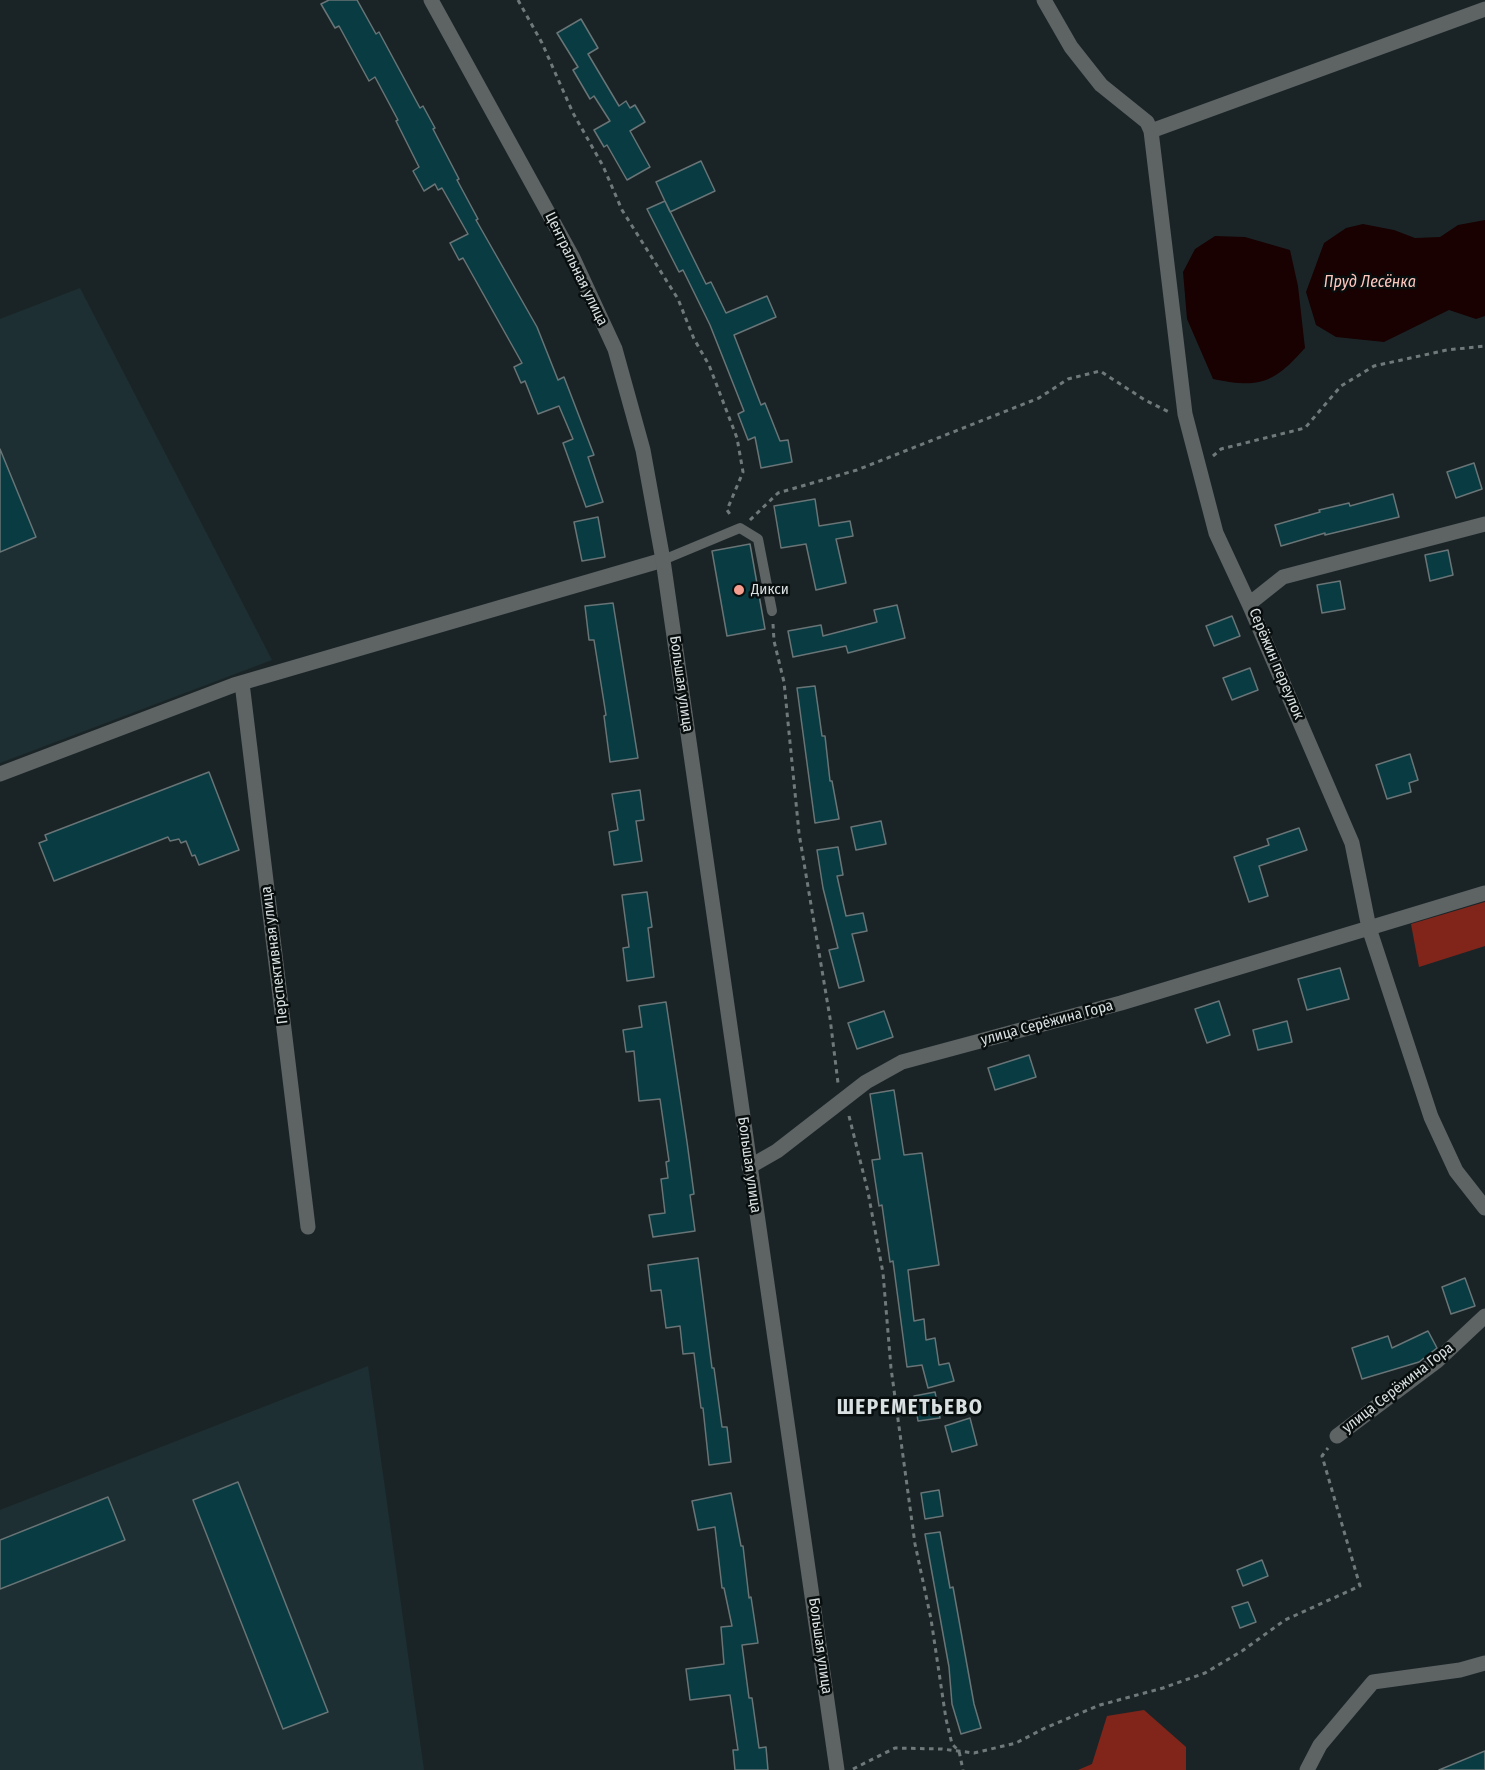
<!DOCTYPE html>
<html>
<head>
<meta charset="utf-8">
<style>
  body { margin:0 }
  canvas { display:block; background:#1a2426 }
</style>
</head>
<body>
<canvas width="1485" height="1770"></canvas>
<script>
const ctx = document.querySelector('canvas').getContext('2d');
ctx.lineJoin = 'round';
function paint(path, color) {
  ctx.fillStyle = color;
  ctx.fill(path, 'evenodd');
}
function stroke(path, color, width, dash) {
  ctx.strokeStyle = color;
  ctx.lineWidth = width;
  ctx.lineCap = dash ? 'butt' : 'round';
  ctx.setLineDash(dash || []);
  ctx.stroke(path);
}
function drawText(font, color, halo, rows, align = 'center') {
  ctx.font = font + ' "Fira Sans Condensed",sans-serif';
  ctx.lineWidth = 5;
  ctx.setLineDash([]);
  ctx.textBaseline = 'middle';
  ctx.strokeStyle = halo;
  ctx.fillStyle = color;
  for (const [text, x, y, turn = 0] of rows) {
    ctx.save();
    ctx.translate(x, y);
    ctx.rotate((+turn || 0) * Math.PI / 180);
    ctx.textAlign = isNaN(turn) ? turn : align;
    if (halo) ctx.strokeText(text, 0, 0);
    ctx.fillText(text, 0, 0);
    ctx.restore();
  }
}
const built = new Path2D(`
  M80 288 272 660 0 763V319Z
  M368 1366 424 1770H0V1510Z`);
const green = new Path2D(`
  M1485 902V946L1419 967 1411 924Z
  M1144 1710 1186 1747V1770H1078L1092 1764 1107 1716Z`);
const water = new Path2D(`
  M1485 220V316L1476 319 1449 310 1384 342 1336 337 1316 325 1306 292 1324 243 1346 228 1363 224 1394 230 1415 238 1440 237 1458 225Z
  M1215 236 1245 237 1290 250 1298 286 1305 348C1274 383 1260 389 1213 379L1187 319 1183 272 1195 249Z`);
const building = new Path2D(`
  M329 0H357L376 34 379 32 420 108 423 106 435 128 433 129 459 179 457 180 478 219 476 220 537 327 558 380 564 377 594 455 588 457 603 502 586 507 563 443 573 439 559 406 538 414 525 381 521 383 514 367 522 363 463 258 459 260 450 243 468 234 442 188 438 190 435 184 424 191 413 171 419 167 396 121 398 120 375 77 369 81 339 26 335 28 321 4Z
  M581 19 598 48 588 54 619 106 626 101 630 108 635 105 645 122 630 131 650 167 627 180 607 145 604 147 594 130 610 121 594 96 590 99 573 70 578 67 557 33Z
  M701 161 715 191 670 212 656 182Z
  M665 201 706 284 711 282 726 313 767 296 776 317 734 335 761 405 765 403 780 441 788 440 792 462 761 468 755 437 748 440 738 414 744 411 710 325 683 270 679 272 647 209Z
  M0 449 36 537 0 552Z
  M1474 463 1482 489 1456 498 1447 472Z
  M1393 494 1399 517 1325 535V533L1281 546 1275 525 1320 512 1319 510 1349 503 1350 506Z
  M815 499 819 526 850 521 853 536 836 539 846 583 816 590 806 544 781 548 774 506Z
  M598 517 605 557 582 561 574 522Z
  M750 544 765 629 727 636 712 551Z
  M1448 550 1453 575 1430 581 1425 555Z
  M1340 581 1345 609 1322 613 1317 585Z
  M613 603 638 758 610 762 604 716 606 715 594 640H589L585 606Z
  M897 605 905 638 848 653 846 646 793 657 788 631 821 625 823 636 877 622 874 610Z
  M1232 616 1240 636 1214 646 1206 626Z
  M1250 668 1258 690 1232 700 1223 678Z
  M815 686 822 736H825L830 781H832L839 819 815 823 797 688Z
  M1410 754 1418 780 1409 783 1411 792 1387 799 1376 765Z
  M209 772 239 850 199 865 195 855 192 856 186 841 181 843 179 839 170 841 168 837 54 881 39 843 47 840 45 835Z
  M640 790 644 820 636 821 642 861 614 865 609 832 618 830 612 794Z
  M881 821 886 844 856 850 851 827Z
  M1299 828 1307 850 1259 866 1268 896 1249 902 1234 857 1269 845 1267 839Z
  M838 847 843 875 837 876 846 916 863 913 867 931 852 934 864 981 839 988 829 950 838 948 823 888 817 850Z
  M647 892 652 927 648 928 654 977 627 981 623 948 629 947 622 895Z
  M1340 968 1349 999 1307 1010 1298 979Z
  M1219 1001 1230 1035 1207 1043 1195 1009Z
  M666 1002 687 1142 694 1194 690 1195 695 1231 653 1237 649 1215 665 1213 661 1179 668 1178 666 1162 669 1161 660 1099 639 1101 634 1051 626 1052 623 1030 642 1027 639 1006Z
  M884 1011 893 1037 857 1049 848 1023Z
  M1287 1021 1292 1042 1258 1050 1253 1030Z
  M1029 1055 1036 1077 995 1090 988 1068Z
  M894 1090 904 1155 922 1153 939 1265 908 1270 914 1321 924 1319 926 1340 935 1338 939 1365 949 1363 954 1381 928 1388 922 1365 907 1367 893 1261 890 1262 882 1205 879 1206 872 1160 880 1159 870 1094Z
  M698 1258 712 1368H714L722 1427H727L731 1462 709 1465 703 1408H701L694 1353 683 1354 680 1326 666 1328 661 1290 651 1291 648 1265Z
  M1465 1278 1475 1306 1451 1314 1442 1287Z
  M1428 1331 1437 1348 1419 1362 1362 1379 1352 1348 1388 1336 1392 1348Z
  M935 1392 940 1418 918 1421 914 1396Z
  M970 1418 977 1445 952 1452 945 1426Z
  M238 1482 328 1712 283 1729 193 1500Z
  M939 1490 943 1516 925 1519 921 1493Z
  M731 1493 741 1546H743L749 1598 751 1597 758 1643 742 1645 749 1698H752L759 1748 766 1747 768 1770H735L733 1750H738L730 1695 690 1700 686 1669 724 1664 721 1627 732 1626 724 1588H722L715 1527 698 1530 692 1501Z
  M108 1497 125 1540 0 1589V1540Z
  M940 1532 950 1588 953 1587 974 1704 981 1728 961 1734 952 1704 949 1667 925 1534Z
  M1262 1560 1268 1576 1243 1586 1237 1570Z
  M1248 1602 1256 1622 1240 1628 1232 1607Z
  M1485 1751V1770H1439Z`);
const path = new Path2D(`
  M518 0 542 43 573 113 603 166 622 210 678 299 694 339 709 365 737 438 743 472 727 510 732 517
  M1213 456 1221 449 1305 428 1341 386 1374 366 1447 350 1485 346
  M750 520 778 493 857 470 1039 398 1068 379 1100 371 1145 400 1169 412
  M773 624 774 641 784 682 799 833 830 1018 838 1083
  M849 1116 868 1192 883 1273 891 1368 915 1544 931 1619 946 1719 952 1744 959 1751 963 1770
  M853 1769 895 1748 942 1749 974 1753 1016 1743 1045 1728 1100 1705 1163 1688 1205 1673 1242 1651 1285 1620 1360 1586 1322 1456 1328 1448`);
const service = new Path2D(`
  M663 560 740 528 758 539 772 611`);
const minor = new Path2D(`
  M1044 0 1071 47 1101 85 1147 122 1151 131 1185 414 1216 533 1249 604
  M1151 131 1485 9
  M1485 524 1283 577 1249 604 1352 843 1369 928 1431 1117 1456 1171 1485 1208
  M242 683 308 1227
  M0 774 234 685 663 560
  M749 1167 777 1151 866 1082 902 1062 1121 1003 1485 893
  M1337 1436 1437 1361 1485 1316
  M1307 1770 1320 1745 1373 1682 1460 1670 1485 1663`);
const tertiary = new Path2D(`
  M431 0 572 256 615 349 643 450 663 560 837 1770`);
const markers = [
  [739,590,6,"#f59d8e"]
];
const streetNames = [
  ["Центральная улица",576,269,64],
  ["Серёжин переулок",1276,664,67],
  ["Большая улица",681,684,82],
  ["Перспективная улица",275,955,-97],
  ["улица Серёжина Гора",1047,1023,-15],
  ["Большая улица",749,1165,82],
  ["улица Серёжина Гора",1398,1388,-38],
  ["Большая улица",820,1646,82]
];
const poiNames = [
  ["Дикси",751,590]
];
const waterNames = [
  ["Пруд Лесёнка",1370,283]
];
const districtNames = [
  ["ШЕРЕМЕТЬЕВО",910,1408]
];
paint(built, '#1d2f32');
paint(green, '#81251a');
paint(water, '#180100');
paint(building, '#083b42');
stroke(building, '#687476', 1.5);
stroke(path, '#70797a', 3, [4.5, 4.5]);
stroke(service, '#5e6364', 10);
stroke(minor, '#5e6364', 15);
stroke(tertiary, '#5e6364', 15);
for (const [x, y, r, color] of markers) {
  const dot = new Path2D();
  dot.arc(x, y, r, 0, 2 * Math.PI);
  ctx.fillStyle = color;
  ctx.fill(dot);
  stroke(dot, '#080d0d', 2);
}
drawText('15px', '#d9e0e1', '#080d0d', streetNames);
drawText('15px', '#d9e0e1', '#080d0d', poiNames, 'left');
drawText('italic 16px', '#fec7be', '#080d0d', waterNames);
ctx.letterSpacing = '1.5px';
drawText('bold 21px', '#d9e0e1', '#080d0d', districtNames);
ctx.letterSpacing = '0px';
</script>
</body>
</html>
